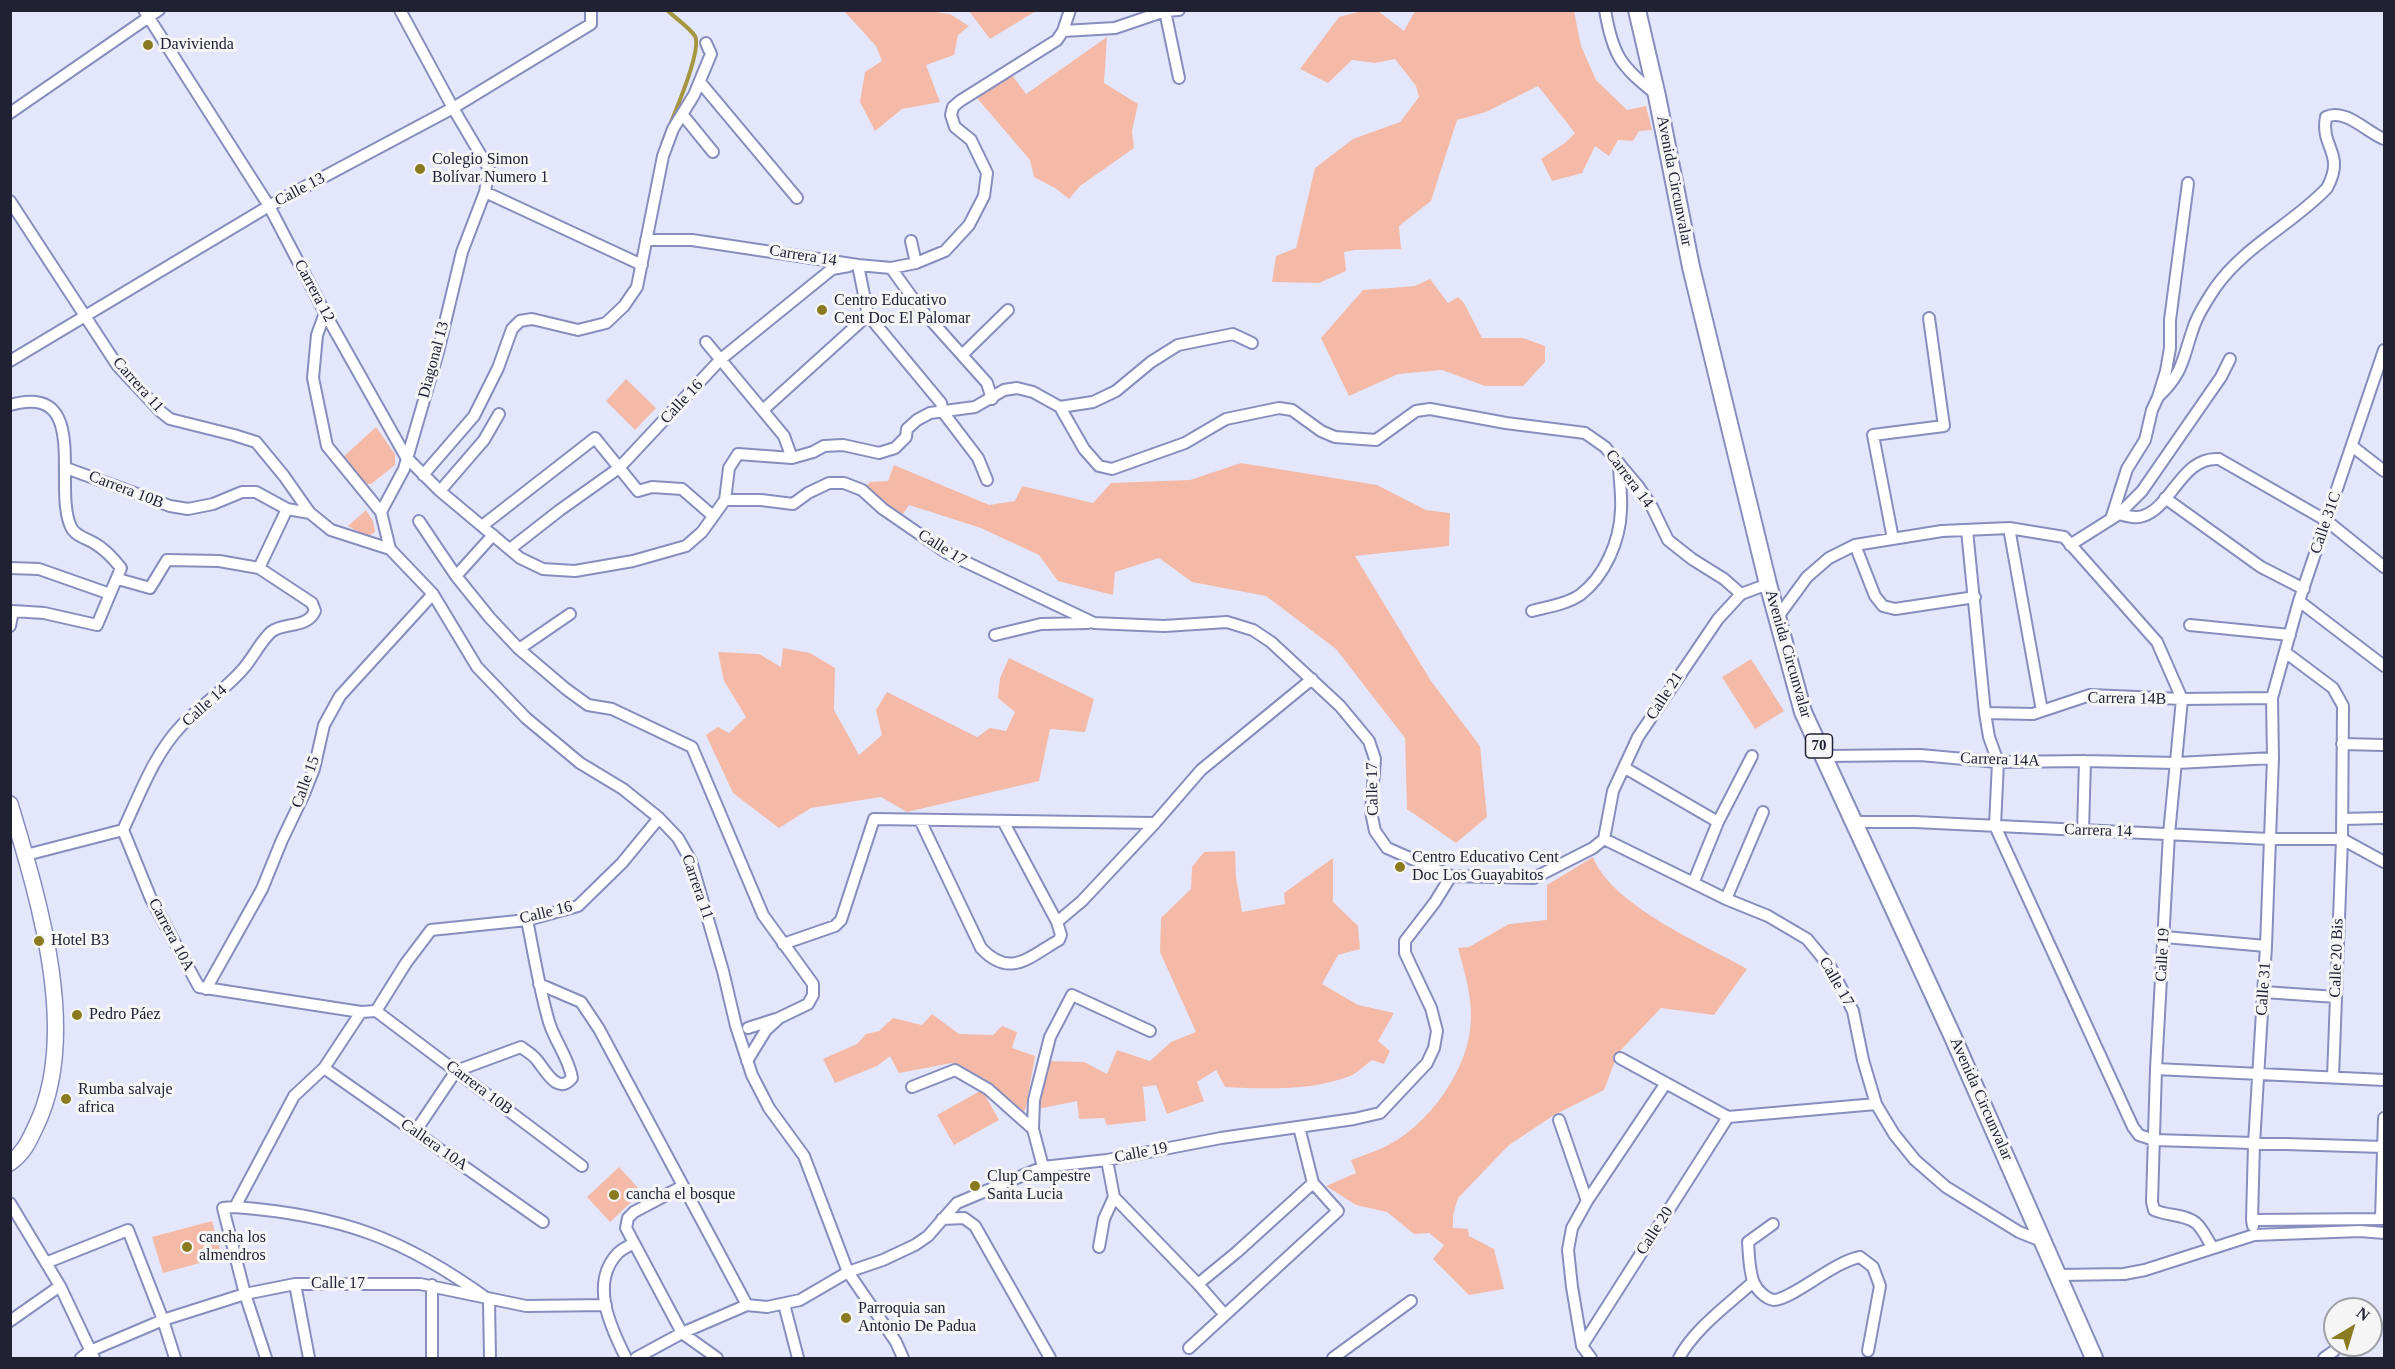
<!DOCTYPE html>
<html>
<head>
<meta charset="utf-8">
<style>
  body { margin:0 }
  #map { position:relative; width:2395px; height:1369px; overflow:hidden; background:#e4e7fc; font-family:"Times New Roman",serif }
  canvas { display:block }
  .frame { position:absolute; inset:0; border:12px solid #202234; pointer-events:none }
  .north { position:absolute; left:2323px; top:1297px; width:60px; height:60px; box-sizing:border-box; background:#f5f5f5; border:2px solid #a0a1a8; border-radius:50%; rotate:38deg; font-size:16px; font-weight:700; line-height:24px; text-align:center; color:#202234 }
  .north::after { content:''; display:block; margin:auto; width:21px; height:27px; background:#8b7b20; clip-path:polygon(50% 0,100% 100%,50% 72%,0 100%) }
</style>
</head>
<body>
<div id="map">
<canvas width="2395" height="1369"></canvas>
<div class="frame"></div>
<div class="north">N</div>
</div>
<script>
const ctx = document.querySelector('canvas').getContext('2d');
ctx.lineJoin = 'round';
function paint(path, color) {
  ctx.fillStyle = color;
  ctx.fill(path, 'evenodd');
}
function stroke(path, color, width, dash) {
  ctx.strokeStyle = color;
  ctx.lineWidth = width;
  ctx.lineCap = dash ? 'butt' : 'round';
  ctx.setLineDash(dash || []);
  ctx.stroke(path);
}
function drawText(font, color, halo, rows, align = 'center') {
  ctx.font = font + ' "Times New Roman",serif';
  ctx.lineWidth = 6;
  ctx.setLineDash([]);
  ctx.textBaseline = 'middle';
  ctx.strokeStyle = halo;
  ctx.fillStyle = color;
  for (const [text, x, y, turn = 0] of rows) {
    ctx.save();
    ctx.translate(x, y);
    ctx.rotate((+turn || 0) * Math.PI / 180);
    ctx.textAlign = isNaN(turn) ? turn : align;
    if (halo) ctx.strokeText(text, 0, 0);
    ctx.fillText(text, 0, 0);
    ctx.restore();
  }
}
const green = new Path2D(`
  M844 11H928L950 14 969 26 958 35 954 55 926 65 940 102 902 109 875 131 860 102 865 72 882 61 876 46Z
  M969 11H1036L990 39Z
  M1362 11H1378L1404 31 1415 11H1574L1581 46 1596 80 1627 110 1646 106 1652 130 1639 131 1633 141 1618 140 1609 156 1595 146 1582 173 1552 181 1541 159 1565 143 1575 133 1538 86 1486 112 1457 120 1431 201 1399 226 1401 249 1355 250 1344 252 1346 271 1319 283 1272 282 1276 256 1296 248 1315 168 1353 139 1400 122 1419 97 1416 86 1395 59 1375 63 1352 60 1328 83 1300 69 1339 17Z
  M1107 37 1104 83 1138 104 1132 131 1134 148 1080 186 1069 199 1055 188 1034 177 1030 160 977 98 1012 75 1026 94Z
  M1430 279 1448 303 1458 297 1464 303 1482 338H1523L1545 346V362L1523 386H1485L1442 370 1398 374 1349 396 1321 338 1363 290 1415 286Z
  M626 379 656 408 635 430 606 401Z
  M376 427 395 454V465L371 484H366L342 458Z
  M1241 463 1377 485 1426 510 1450 513 1449 546 1355 556 1431 681 1480 746 1487 817 1456 843 1407 809 1405 738 1336 649 1266 596 1192 582 1159 558 1115 572 1113 595 1058 581 1039 555 981 528 909 505 901 517 866 487 870 482 888 481 894 465 989 505 1015 501 1022 486 1093 503 1111 483 1190 480Z
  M366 510 373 521 375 532 367 537 348 526Z
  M783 648 810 653 835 668 834 710 859 755 882 735 876 710 887 692 977 737 990 728 1006 731 1015 712 998 698 1000 678 1009 658 1094 699 1085 732 1050 729 1039 781 907 812 881 797 811 808 779 828 733 793 706 735 718 727 729 733 746 717 724 681 718 652 759 654 781 667Z
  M1751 659 1784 711 1755 729 1722 677Z
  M1235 851 1236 877 1242 912 1285 904 1284 893 1333 858V902L1358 926 1360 949 1338 955 1322 984 1358 1005 1394 1013 1378 1041 1390 1051 1384 1064 1372 1060C1365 1065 1357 1073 1350 1076 1312 1091 1265 1089 1225 1087L1216 1070 1197 1082 1204 1101 1167 1114 1156 1085 1143 1087 1146 1121 1107 1125 1104 1118 1079 1119 1077 1101 1038 1109 1047 1061 1084 1062 1107 1074 1117 1050 1150 1061 1171 1042 1196 1032 1160 952 1161 918 1191 889 1192 867 1204 852Z
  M1593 857C1611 905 1703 944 1747 969L1714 1015 1661 1008 1618 1053 1604 1090 1554 1115 1509 1145 1458 1198 1453 1215V1228L1468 1229 1469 1236 1494 1249 1504 1289 1469 1295 1433 1259 1444 1245 1429 1233 1414 1234 1387 1212 1356 1205 1326 1186 1356 1173 1351 1160C1364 1155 1378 1151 1390 1144 1428 1124 1465 1073 1470 1030 1474 1002 1465 974 1458 948L1469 947 1509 924 1547 920V885Z
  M932 1014 959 1034 993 1035 1002 1026 1017 1032 1012 1048 1035 1056 1026 1107 1024 1112 993 1085 952 1063 899 1073 890 1056 877 1066 835 1083 823 1059 857 1044 866 1034 879 1031 893 1018 922 1025Z
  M982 1090 999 1120 954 1145 937 1115Z
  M619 1167 642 1192 610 1222 587 1197Z
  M212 1221 222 1257 163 1273 152 1237Z`);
const stream = new Path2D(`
  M662 144C669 126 703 51 695 36 689 27 675 18 667 10`);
const street = new Path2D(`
  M144 10 269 206 325 313 406 457 440 491 520 558 543 569 575 571 633 561 686 546 702 532 725 500 729 468 738 454 792 458 813 452 824 446 843 445 879 453 895 448 906 437 907 429 917 420 930 413 975 407 1004 390 1017 388 1033 392 1060 407 1084 449 1099 466 1112 469 1185 443 1226 419 1279 408 1292 410 1321 431 1335 437 1376 440 1416 411 1430 409 1506 423 1585 433 1605 447 1638 486 1652 507 1668 540 1692 559 1724 579 1741 594
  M1605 10C1613 57 1621 66 1657 95
  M1165 11 1179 78
  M1063 31 1115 28 1165 11 1179 10
  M700 82 797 198
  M10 113 159 10
  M682 114 713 152
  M485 192 642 265
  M10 201 117 365 160 411 170 419 234 435 256 442 284 476 310 513
  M646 240H692L858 265 891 268 916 263 945 251 969 225 984 196 987 173 971 140 955 127 951 115 953 107 960 101 1057 40 1063 31 1070 10
  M911 241 916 263
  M858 265 868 315 941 403 943 412 978 458 987 480
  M891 268 919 307 987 383 992 399
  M325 313 317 335 313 378 327 446 381 512
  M706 342 784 436 792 458
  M962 355 1008 310
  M10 361 269 206 453 108 591 24V10
  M2158 397C2184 372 2182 360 2193 329 2197 315 2207 300 2215 288 2244 246 2293 224 2327 188 2346 153 2320 148 2326 117 2346 108 2366 132 2384 139
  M10 405C92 382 52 487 71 527 75 536 86 538 94 543 105 549 113 558 121 568L97 625 44 613 13 611 10 626
  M1060 407 1093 402 1116 391 1151 362 1178 345 1233 334 1252 343
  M763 410 868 315
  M2352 446 2384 471
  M66 468 170 506 188 509 213 504 242 492H256L287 509 310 513 331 530 390 549 433 594 477 667 526 718 580 763 623 789 659 818 678 838 691 861 723 971 736 1026 752 1075 769 1108 804 1156 848 1272 896 1342 903 1358
  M423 475 474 416 498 368 512 329 520 321 532 319 578 330 606 323 624 306 637 287 663 156 673 129 694 95 711 54 706 43
  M440 491 484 440 499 414
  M2165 498 2261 567 2304 589
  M725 500H761L793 504 808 493 829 483H844L862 490 883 509 947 553 1094 623 1164 626 1227 622 1253 630 1271 642 1340 706 1369 741 1375 759 1371 812 1375 831 1387 848 1451 876 1534 878 1593 848 1604 839 1726 899 1768 916 1807 939 1831 968 1853 1011 1863 1060 1876 1104 1894 1134 1915 1160 1946 1187 2019 1232 2044 1242
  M2119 514C2127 516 2135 519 2143 516 2172 507 2182 456 2219 459L2327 521 2384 567
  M2111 519 2127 469 2145 440 2152 410 2158 397 2166 371 2170 348V320L2188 183
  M419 521 456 576 490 618 519 649 566 689 588 705 612 709 692 747 763 915 813 984V995L808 1004 779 1018 766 1030 747 1061
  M482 526 595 438 638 491 652 487 682 489 713 516
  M2009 528 2042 711
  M1967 530 1985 713 1989 737 1998 762 1995 826 2133 1127 2139 1135 2154 1140 2384 1147
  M1893 539 1873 435 1944 426 1929 318
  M1855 545 1875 596 1883 606 1895 609 1975 597
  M2070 545 2119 514 2142 491 2221 377 2230 359
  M390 549 381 512 404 469 438 352 462 252 485 192 489 169 453 108 400 10
  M510 549 560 510 619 468 721 359 832 269 849 266
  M10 568 39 569 110 594
  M259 568 287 509
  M456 576 493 535
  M118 579 150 588 167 560 219 561 259 568 312 603 315 611C307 629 283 622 271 632 260 642 253 658 243 669 225 690 201 705 182 725 154 754 140 794 123 830
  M2299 601 2384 666
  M1532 611C1547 607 1567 604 1580 595 1605 576 1620 541 1621 510 1622 494 1619 478 1619 463
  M1777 618 1807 577 1829 558 1855 545 1942 531 2009 528 2064 537 2157 642 2182 699 2169 834 2156 1069 2152 1202 2154 1210C2167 1216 2185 1214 2196 1223 2203 1229 2208 1241 2213 1248
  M2190 625 2290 635
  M995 635 1041 624 1088 623
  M519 649 570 614
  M2285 652 2333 688 2343 706 2342 839 2333 1077
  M1985 713 2033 714 2090 695 2182 699 2272 698
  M2342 744 2384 745
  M1824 756 1920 755 1998 762 2085 761 2177 763 2273 758
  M1625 768 1718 822
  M2342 819 2384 818
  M920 820 981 948C1010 979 1029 957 1059 940L1061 935 1057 922 1003 821
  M1854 822H1915L2269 839H2342L2384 862
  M123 830 151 899 199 987 361 1012
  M2083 831 2085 761
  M1604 839 1613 791 1638 737 1718 619 1741 594 1768 584
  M26 855 123 830
  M1694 881 1718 822 1752 756
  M1726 899 1763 812
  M1057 922 1082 901 1155 823 1201 770 1312 679
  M2165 937 2266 946
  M783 944 835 926 841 920 874 819 1155 823
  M539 984 581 1002 599 1029 747 1305
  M206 989 262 889 282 840 304 794 314 769 324 725 340 696 433 594
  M2264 992 2336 997
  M376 1011 406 963 431 930 527 920 578 906 622 863 659 818
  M376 1011 582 1166
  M748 1028 776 1019
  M1620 1058 1728 1117
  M324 1068 543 1222
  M2156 1069 2384 1080
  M912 1087 955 1070 988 1089 1033 1129
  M1728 1117 1876 1104
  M1559 1120 1587 1201
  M415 1132 456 1071 521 1047C526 1051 532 1054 536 1059 545 1069 557 1096 572 1078 569 1058 555 1042 549 1022 539 988 534 954 527 920
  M1107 1160 1114 1197 1198 1284 1225 1315
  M1043 1167 1033 1129 1034 1100 1050 1037 1072 995 1150 1031
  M683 1186 634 1212 628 1218 626 1228 682 1333 717 1358
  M10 1203 60 1286 94 1358
  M235 1207C340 1215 404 1238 489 1300L490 1358
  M942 1219 964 1218 975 1226 1050 1358
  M2381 1219 2384 1118
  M2252 1220 2254 1144 2266 946 2273 758 2272 698 2299 601 2384 350
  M1773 1224 1748 1242C1749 1254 1749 1272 1754 1283 1757 1290 1766 1299 1774 1300 1791 1300 1835 1261 1860 1257L1873 1267 1880 1286 1868 1351
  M2253 1226 2252 1220 2384 1219
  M1099 1247 1104 1219 1114 1197
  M48 1262 128 1230 163 1320 175 1358
  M2058 1275 2124 1274 2145 1270 2254 1235 2360 1231 2384 1233
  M295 1284 309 1358
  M1198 1284 1237 1252 1313 1183
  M784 1304 798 1358
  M747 1305 767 1307 800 1300 848 1272 883 1260 915 1245 928 1236 957 1203 1043 1167 1107 1160 1221 1138 1354 1119 1380 1113 1427 1063 1434 1048 1437 1031 1431 1008 1405 953V941L1435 902 1451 876
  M10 1321 60 1286
  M1582 1346 1728 1117
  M1189 1348 1338 1211 1313 1183 1299 1127
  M432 1357V1285
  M81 1358 90 1351 163 1320 245 1294 295 1284H420L526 1306 606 1305
  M266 1358 245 1294 223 1208 235 1207 294 1096 324 1068 361 1012 376 1011
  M626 1358C611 1328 589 1283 618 1253 622 1249 629 1246 634 1243
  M636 1358 682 1333 747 1305
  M1333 1358 1411 1301
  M1591 1358 1582 1346 1572 1287 1568 1250 1572 1228 1587 1201 1666 1083
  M1679 1358C1695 1328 1728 1305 1753 1282
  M2324 1358 2334 1351`);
const secondary = new Path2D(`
  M10 804C38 897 81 1034 36 1126 29 1141 24 1153 10 1163`);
const primary = new Path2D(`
  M1637 10 1657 96 1691 267 1768 584 1803 712 1952 1035 2094 1358`);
const markers = [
  [148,45,6,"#8b7b20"],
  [420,169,6,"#8b7b20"],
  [822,310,6,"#8b7b20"],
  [1400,867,6,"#8b7b20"],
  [39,941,6,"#8b7b20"],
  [77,1015,6,"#8b7b20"],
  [66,1099,6,"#8b7b20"],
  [975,1186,6,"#8b7b20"],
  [614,1195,6,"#8b7b20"],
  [187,1247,6,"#8b7b20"],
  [846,1318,6,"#8b7b20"]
];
const shields = [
  [1819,746,27]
];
const shieldNames = [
  ["70",1819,746]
];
const poiNames = [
  ["Davivienda",160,45],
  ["Colegio Simon",432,160],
  ["Bolívar Numero 1",432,178],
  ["Centro Educativo",834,301],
  ["Cent Doc El Palomar",834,319],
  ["Centro Educativo Cent",1412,858],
  ["Doc Los Guayabitos",1412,876],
  ["Hotel B3",51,941],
  ["Pedro Páez",89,1015],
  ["Rumba salvaje",78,1090],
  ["africa",78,1108],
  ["Clup Campestre",987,1177],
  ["Santa Lucia",987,1195],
  ["cancha el bosque",626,1195],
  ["cancha los",199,1238],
  ["almendros",199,1256],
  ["Parroquia san",858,1309],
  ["Antonio De Padua",858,1327]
];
const streetNames = [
  ["Avenida Circunvalar",1674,181,79],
  ["Calle 13",300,190,-28],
  ["Carrera 14",803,256,9],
  ["Carrera 12",314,291,62],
  ["Diagonal 13",434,360,-75],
  ["Carrera 11",138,385,48],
  ["Calle 16",682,402,-47],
  ["Carrera 14",1629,479,53],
  ["Carrera 10B",126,490,21],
  ["Calle 31C",2326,523,-71],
  ["Calle 17",942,548,32],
  ["Avenida Circunvalar",1788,654,74],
  ["Calle 21",1665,696,-57],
  ["Carrera 14B",2127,699,1],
  ["Calle 14",205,706,-42],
  ["Carrera 14A",2000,760,2],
  ["Calle 15",306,782,-70],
  ["Calle 17",1373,789,-91],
  ["Carrera 14",2098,831,2],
  ["Carrera 11",697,887,71],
  ["Calle 16",546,913,-14],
  ["Carrera 10A",171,935,62],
  ["Calle 19",2163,955,-87],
  ["Calle 20 Bis",2337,958,-88],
  ["Calle 17",1836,982,60],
  ["Calle 31",2264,989,-86],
  ["Carrera 10B",479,1088,37],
  ["Avenida Circunvalar",1981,1099,66],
  ["Callera 10A",434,1145,35],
  ["Calle 19",1141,1153,-11],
  ["Calle 20",1655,1231,-57],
  ["Calle 17",338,1284]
];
paint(green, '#f4baa7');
stroke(stream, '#a59641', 4);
stroke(street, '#878dbc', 14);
stroke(secondary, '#878dbc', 18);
stroke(primary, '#878dbc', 20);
stroke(street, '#fff', 10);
stroke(secondary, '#fff', 15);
stroke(primary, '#fff', 16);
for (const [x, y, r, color] of markers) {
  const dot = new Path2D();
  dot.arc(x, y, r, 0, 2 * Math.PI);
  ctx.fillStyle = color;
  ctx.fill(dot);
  stroke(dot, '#f5f5f5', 2);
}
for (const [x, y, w] of shields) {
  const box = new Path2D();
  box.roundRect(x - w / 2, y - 12, w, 24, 4.5);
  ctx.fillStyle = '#f5f5f5';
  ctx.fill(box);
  stroke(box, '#202234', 1.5);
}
drawText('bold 15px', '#202234', null, shieldNames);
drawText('16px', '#202234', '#f5f5f5', poiNames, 'left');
drawText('16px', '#202234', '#f5f5f5', streetNames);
</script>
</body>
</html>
